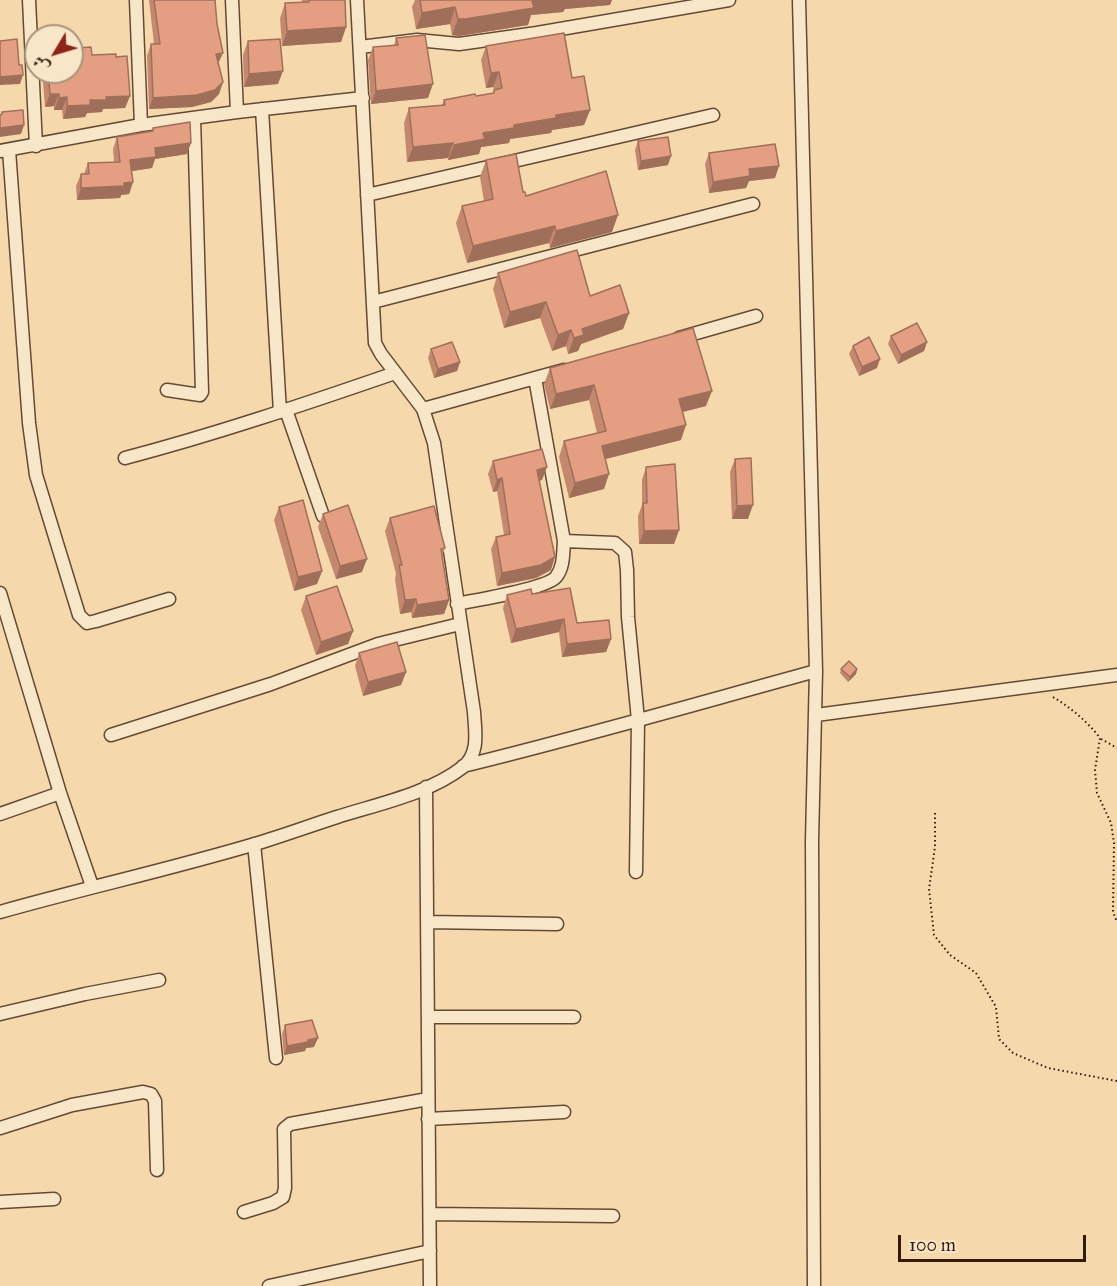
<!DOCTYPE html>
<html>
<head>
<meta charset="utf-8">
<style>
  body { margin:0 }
  #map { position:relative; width:1117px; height:1286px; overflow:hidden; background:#f5d9ac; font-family:"IM FELL Great Primer",Amiri,serif }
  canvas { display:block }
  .north { position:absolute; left:24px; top:24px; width:60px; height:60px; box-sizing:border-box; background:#f8e6c9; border:2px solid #aa947d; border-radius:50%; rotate:232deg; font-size:16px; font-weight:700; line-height:24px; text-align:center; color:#341a0c }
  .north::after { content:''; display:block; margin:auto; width:21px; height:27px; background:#8f2418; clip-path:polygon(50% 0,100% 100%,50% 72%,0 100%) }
  .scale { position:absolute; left:898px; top:1235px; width:188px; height:27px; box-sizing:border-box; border:3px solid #341a0c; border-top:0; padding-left:8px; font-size:18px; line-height:21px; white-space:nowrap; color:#341a0c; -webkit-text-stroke:4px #f8e6c9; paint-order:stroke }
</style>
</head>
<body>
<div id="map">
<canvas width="1117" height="1286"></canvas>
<div class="north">ش</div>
<div class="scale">100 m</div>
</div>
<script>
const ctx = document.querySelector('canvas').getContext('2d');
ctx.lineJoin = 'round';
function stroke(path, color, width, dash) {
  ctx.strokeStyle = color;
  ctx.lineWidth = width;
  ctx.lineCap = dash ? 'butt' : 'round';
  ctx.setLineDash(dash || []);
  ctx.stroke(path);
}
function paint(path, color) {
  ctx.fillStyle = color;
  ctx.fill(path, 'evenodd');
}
const path = new Path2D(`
  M1053 697C1071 708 1087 721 1100 738L1095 770 1097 793 1111 823 1114 843 1113 912 1117 922
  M1101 739 1117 748
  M935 813V847L929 889 934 935 950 955 976 973 996 1007 999 1039 1013 1053 1048 1068 1117 1081`);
const minor = new Path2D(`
  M29 0 36 146
  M136 0 141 125
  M232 0 237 112
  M799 0 816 671 812 841 814 1286
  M360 47 417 40 459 44 537 33 729 0
  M262 109 280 412
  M9 150 29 423 36 475 79 615 87 623 96 621 169 599
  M0 151 141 125 237 112 363 98
  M367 195 713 115
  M373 302 753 204
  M679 338 756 316
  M167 390 200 395 202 392 194 118
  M423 409 564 370
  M286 410 323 516
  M125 458C216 434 305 404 395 373
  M564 541 615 543 625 552 627 570 628 617 638 720 636 872
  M0 593 60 793 92 886
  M457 604C475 600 546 589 556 577 564 567 563 553 564 541L535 378
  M816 715 1117 675
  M111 735 271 684 378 644 460 624
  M463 766C582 737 699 703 816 671
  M426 787 430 1286
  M0 814 60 793
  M254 844 276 1058
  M0 912C85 888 171 869 255 844 282 836 309 826 337 817 378 804 428 794 463 767 480 753 475 731 474 712L434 443 423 409 381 354 375 343 357 0
  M427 922 557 924
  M0 1014 85 994 159 980
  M428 1017H574
  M428 1119 564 1112
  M0 1128 72 1105 143 1092 151 1094 155 1101 157 1170
  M0 1202 54 1199
  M244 1212 273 1203 283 1197 285 1188 284 1129 290 1124 428 1099
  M430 1214 613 1216
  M269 1286 430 1251`);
const wall = new Path2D(`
  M149 0H215L218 64 223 82 219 94 211 102 192 107 149 109 147 56 151 44H154Z
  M302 0H345L346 27 341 42 282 46 280 18 285 3H302Z
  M415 0H612L610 5 565 9 563 12 531 15 528 25 459 36 452 35 450 24 416 29 412 7Z
  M396 38 428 98 371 104 368 60 373 47 394 46Z
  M248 41 278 84 244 87 243 55Z
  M486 46 572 78 590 110 584 125 552 130 551 133 510 139 509 143 481 147 479 154 448 160V158L407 162 404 123 409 108 442 105 444 100 493 93 494 90 493 87 486 88 481 60Z
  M76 48 92 55 130 96 125 108 103 109 102 112 87 113 85 117 63 119 62 110H54V106L45 107 43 82 47 72H72Z
  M153 128 187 154 155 159 152 168 132 171 133 182 129 194 121 195 120 198 77 200 76 186 81 174H84L88 163 114 162 113 149 117 137 152 131Z
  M638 141 668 165 638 170 635 150Z
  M709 153 775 178 749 181 746 188 709 193 705 164Z
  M486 160 526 196 612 232 550 248 549 243 467 263 456 223 462 206 484 201 480 177Z
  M498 273 590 296 629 313 623 329 581 344 578 351 568 354 566 346 552 351 540 318 504 328 493 289Z
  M891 336 927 342 924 351 898 364 888 344Z
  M853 346 877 368 859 376 849 354Z
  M431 349 460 362 457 371 434 378 428 358Z
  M550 368 706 406 683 412 681 440 606 459 604 489 569 498 559 457 564 441 597 433 589 400 550 409 544 384Z
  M735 459 748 519H732L730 472Z
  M493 461 542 480 539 481 551 570 536 578 497 586 491 549 496 537 504 535 497 491 493 492 488 474Z
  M646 467 679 530 674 544H639L638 516 642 505V480Z
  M279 507 322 571 317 584 294 591 274 520Z
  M323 514 362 572 336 579 318 527Z
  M390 518 445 548 442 556 449 600 444 614 412 618 411 612 400 614 395 579 396 574 385 531Z
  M532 594 577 623 611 639 606 652 562 657 559 632 511 643 503 608 507 595Z
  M306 596 353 631 348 644 316 655 301 610Z
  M359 653 406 672 401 685 363 696 355 666Z
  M841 669H857L856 674 848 682 840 673Z
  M285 1025 314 1047 306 1048 305 1051 284 1055 282 1034Z`);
const shadedWall = new Path2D(`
  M532 0H612L610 5 565 9 563 12 531 15 528 25 459 36 452 35 458 19Z
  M455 7 450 24 416 29 422 13Z
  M346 27 341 42 282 46 287 31Z
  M223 53 218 64 216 54Z
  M283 71 278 84 244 87 249 74Z
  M499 72 493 87 486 88 491 73Z
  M23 75 20 84 0 85V77Z
  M223 82 219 94 211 102 192 107 149 109 153 98Z
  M433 84 428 98 371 104 376 91Z
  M50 94H59L54 106 45 107Z
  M130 96 125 108 103 109 102 112 87 113 85 117 63 119 67 106 106 97Z
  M67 97 62 110H54L59 98Z
  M590 110 584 125 552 130 551 133 510 139 509 143 481 147 479 154 448 160 454 145 483 133 514 125 556 115Z
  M24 125 21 134 0 137V128Z
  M191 143 187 154 155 159 152 168 126 172 130 160 155 148Z
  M453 143 448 158 407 162 413 147Z
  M671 156 668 165 638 170 641 161Z
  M779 166 775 178 749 181 746 188 709 193 713 182 749 169Z
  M133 182 129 194 121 195 120 198 77 200 81 188Z
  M618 215 612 232 550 248 556 231Z
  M555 226 549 243 467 263 473 246Z
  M546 302 540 318 504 328 510 312Z
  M629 313 623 329 581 344 578 351 568 354 574 338 582 329Z
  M571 330 566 346 552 351 558 335Z
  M927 342 924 351 898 364 901 355Z
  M880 359 877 368 859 376 862 367Z
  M460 362 457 371 434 378 438 369Z
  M594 385 589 400 550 409 556 394Z
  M712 391 706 406 674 414 679 399Z
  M686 425 681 440 597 461 602 446Z
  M547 467 542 480 532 482 537 470Z
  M609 474 604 489 569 498 575 483Z
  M502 478 497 491 493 492 497 480Z
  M753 505 748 519H732L737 506Z
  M679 530 674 544H639L644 531Z
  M555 557 551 570 536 578 497 586 502 573Z
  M367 559 362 572 336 579 340 566Z
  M322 571 317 584 294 591 298 577Z
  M416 599 411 612 400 614 405 600Z
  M449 600 444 614 412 618 417 605Z
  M564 619 559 632 511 643 516 629Z
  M353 631 348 644 316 655 321 642Z
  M611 639 606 652 562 657 567 644Z
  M857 669 856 674 848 682 850 677Z
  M406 672 401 685 363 696 368 682Z
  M318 1038 314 1047 306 1048 305 1051 284 1055 287 1046 308 1040Z`);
const building = new Path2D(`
  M154 0H215L217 24 223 53 216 54 223 82 215 90 197 95 153 98 151 44H160Z
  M309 0H345L346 27 287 31 285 3 309 2Z
  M420 0H532L534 8 465 19H458L455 7 422 13Z
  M564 33 572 78 584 76 590 110 556 115V118L514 125V128L483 133 485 139 454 145 453 143 413 147 409 108 445 105 444 100 475 94 476 96 494 93V90L502 88 499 72 491 73 486 46Z
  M425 35 433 84 376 91 373 47 398 45 396 38Z
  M17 39 19 65H22L23 75 0 77V41Z
  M280 39 283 71 249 74 248 41Z
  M72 44H75L76 48 91 47 92 55 116 54V57L127 56 130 96 106 97 107 100H90V105L67 106V97L59 98V94H50L48 72H72Z
  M23 110 24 125 0 128V115L2 114V112Z
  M190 122 191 143 155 148 156 157 130 160 133 182 124 183V186L81 188V174H89L88 163 120 162 117 137 153 131V128Z
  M668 137 671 156 641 161 638 141Z
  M775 144 779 166 749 169 750 176 713 182 709 153Z
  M516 154 523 192H525L526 196 606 171 618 215 556 231 555 226 473 246 462 206 493 199 486 160Z
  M577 250 590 296 620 285 629 313 582 329 584 335 574 338 571 330 558 335 546 302 510 312 498 273Z
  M917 323 927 342 901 355 891 336Z
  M693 328 712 391 679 399 686 425 602 446 609 474 575 483 564 441 606 431 594 385 556 394 550 368Z
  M869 337 880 359 862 367 853 346Z
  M452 342 460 362 438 369 431 349Z
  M542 449 547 467 537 470 555 557 541 565 502 573 496 537 510 534 502 478 497 480 493 461Z
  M751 458 753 505 737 506 735 459Z
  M675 464 679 530 644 531 643 503H647L646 467Z
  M303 500 322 571 298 577 279 507Z
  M348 505 367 559 340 566 323 514Z
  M434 506 445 548 441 549 449 600 417 605 416 599 405 600 399 565H402L390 518Z
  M337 586 353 631 321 642 306 596Z
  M570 588 577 623 609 620 611 639 567 644 564 619 516 629 507 595 531 589 532 594Z
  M397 642 406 672 368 682 359 653Z
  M849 661 857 669 850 677 841 669Z
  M312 1020 318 1038 308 1040V1042L287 1046 285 1025Z`);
stroke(minor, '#644a34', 15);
stroke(path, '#341a0c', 2, [1.5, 3]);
stroke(minor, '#f8e6c9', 12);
paint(wall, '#c4886f');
paint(shadedWall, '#a06f5a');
paint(building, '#e49e81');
stroke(building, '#a06f5a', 1.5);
</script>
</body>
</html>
